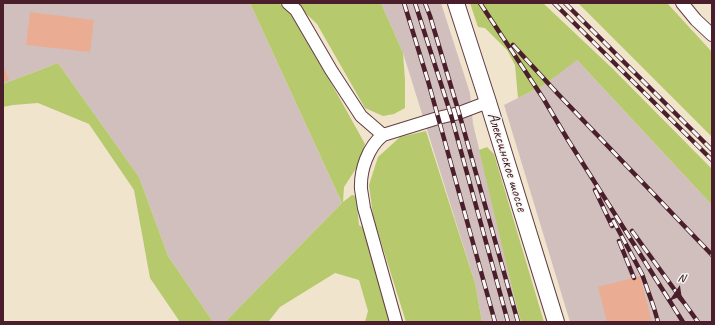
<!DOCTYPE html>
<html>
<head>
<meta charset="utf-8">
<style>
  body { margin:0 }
  #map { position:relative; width:715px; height:325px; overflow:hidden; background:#f1e4cd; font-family:Caveat,sans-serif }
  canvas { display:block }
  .frame { position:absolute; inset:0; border:4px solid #4a1f2b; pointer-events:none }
  .north { position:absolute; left:659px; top:269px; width:40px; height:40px; -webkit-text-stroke:3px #f6f6f2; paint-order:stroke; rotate:13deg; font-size:11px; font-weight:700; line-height:16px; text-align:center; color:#4a1f2b }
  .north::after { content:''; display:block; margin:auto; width:14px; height:18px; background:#4a1f2b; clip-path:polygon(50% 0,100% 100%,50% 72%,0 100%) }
</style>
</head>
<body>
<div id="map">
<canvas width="715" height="325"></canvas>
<div class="frame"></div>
<div class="north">N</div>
</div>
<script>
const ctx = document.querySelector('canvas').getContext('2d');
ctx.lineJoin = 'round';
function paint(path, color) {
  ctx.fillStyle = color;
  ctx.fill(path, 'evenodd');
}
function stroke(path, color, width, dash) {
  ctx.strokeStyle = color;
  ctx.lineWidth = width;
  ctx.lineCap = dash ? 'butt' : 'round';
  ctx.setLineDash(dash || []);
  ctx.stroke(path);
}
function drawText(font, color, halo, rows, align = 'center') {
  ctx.font = font + ' Caveat,sans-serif';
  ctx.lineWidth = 3;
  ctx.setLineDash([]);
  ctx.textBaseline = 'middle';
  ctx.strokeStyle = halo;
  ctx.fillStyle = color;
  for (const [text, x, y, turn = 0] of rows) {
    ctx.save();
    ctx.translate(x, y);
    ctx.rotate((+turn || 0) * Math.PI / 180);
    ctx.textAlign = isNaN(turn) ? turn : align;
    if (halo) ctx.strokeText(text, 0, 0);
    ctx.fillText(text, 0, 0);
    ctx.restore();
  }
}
const industrial = new Path2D(`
  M3 3H250L342 203 225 322H213L168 256 139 177 58 63 3 84Z
  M381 3H441L470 93 473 124 497 222 515 300 521 322H482L475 283 403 53Z
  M576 59 712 205V322H570L504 105 544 85Z`);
const green = new Path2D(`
  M250 3H279L294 16 365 144 359 164 344 187 343 202 352 195 356 196 359 225 363 228 391 322H365L368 311 359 280 335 273 280 307 268 322H225L342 203Z
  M295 3H381L403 53 405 80V108L394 114 383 116 365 108 317 24Z
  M470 3H543L613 69 712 169V205L577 60 544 85 518 98 515 65 507 50 485 28 478 27Z
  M578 3H667L712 52V137Z
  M58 63 139 177 168 256 213 322H180L150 278 134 190 89 124 38 103 13 105 3 107V84Z
  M426 131 475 283 482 322H406L373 216 369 185 378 157 400 137Z
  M487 147 494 154 544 322H521L515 300 479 150Z`);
const building = new Path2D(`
  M30 12 94 20 90 52 26 45Z
  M3 65 9 80 3 82Z
  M640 276 652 322H607L598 287Z`);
const minor = new Path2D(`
  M288 3 296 10 331 70 361 116 383 135
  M682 3 696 20 712 35
  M396 322 364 208C363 202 362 195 361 189 360 170 368 147 383 135L438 118 459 113 488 102`);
const major = new Path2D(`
  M456 3 488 102 556 322`);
const rail = new Path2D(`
  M404 3 428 81 495 322
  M415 3 451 115 508 322
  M425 3 430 16 459 113 518 322
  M480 3 543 98 568 140 683 322
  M554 3 712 160
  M565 3 712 150
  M513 45 558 94 712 255
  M595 190 612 226
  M613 220 642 274 654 308 658 322
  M632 231 698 322
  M619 241 634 278`);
const streetNames = [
  ["Алексинское шоссе",507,162,73]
];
paint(industrial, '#d1bfbe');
paint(green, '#b6c96c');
paint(building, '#eaad93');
stroke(minor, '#633d43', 14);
stroke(major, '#633d43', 18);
stroke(minor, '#fff', 12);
stroke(major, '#fff', 16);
stroke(rail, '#4a1f2b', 4.5);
stroke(rail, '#f6f6f2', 3, [9]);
drawText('16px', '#4a1f2b', '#f6f6f2', streetNames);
</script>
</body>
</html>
